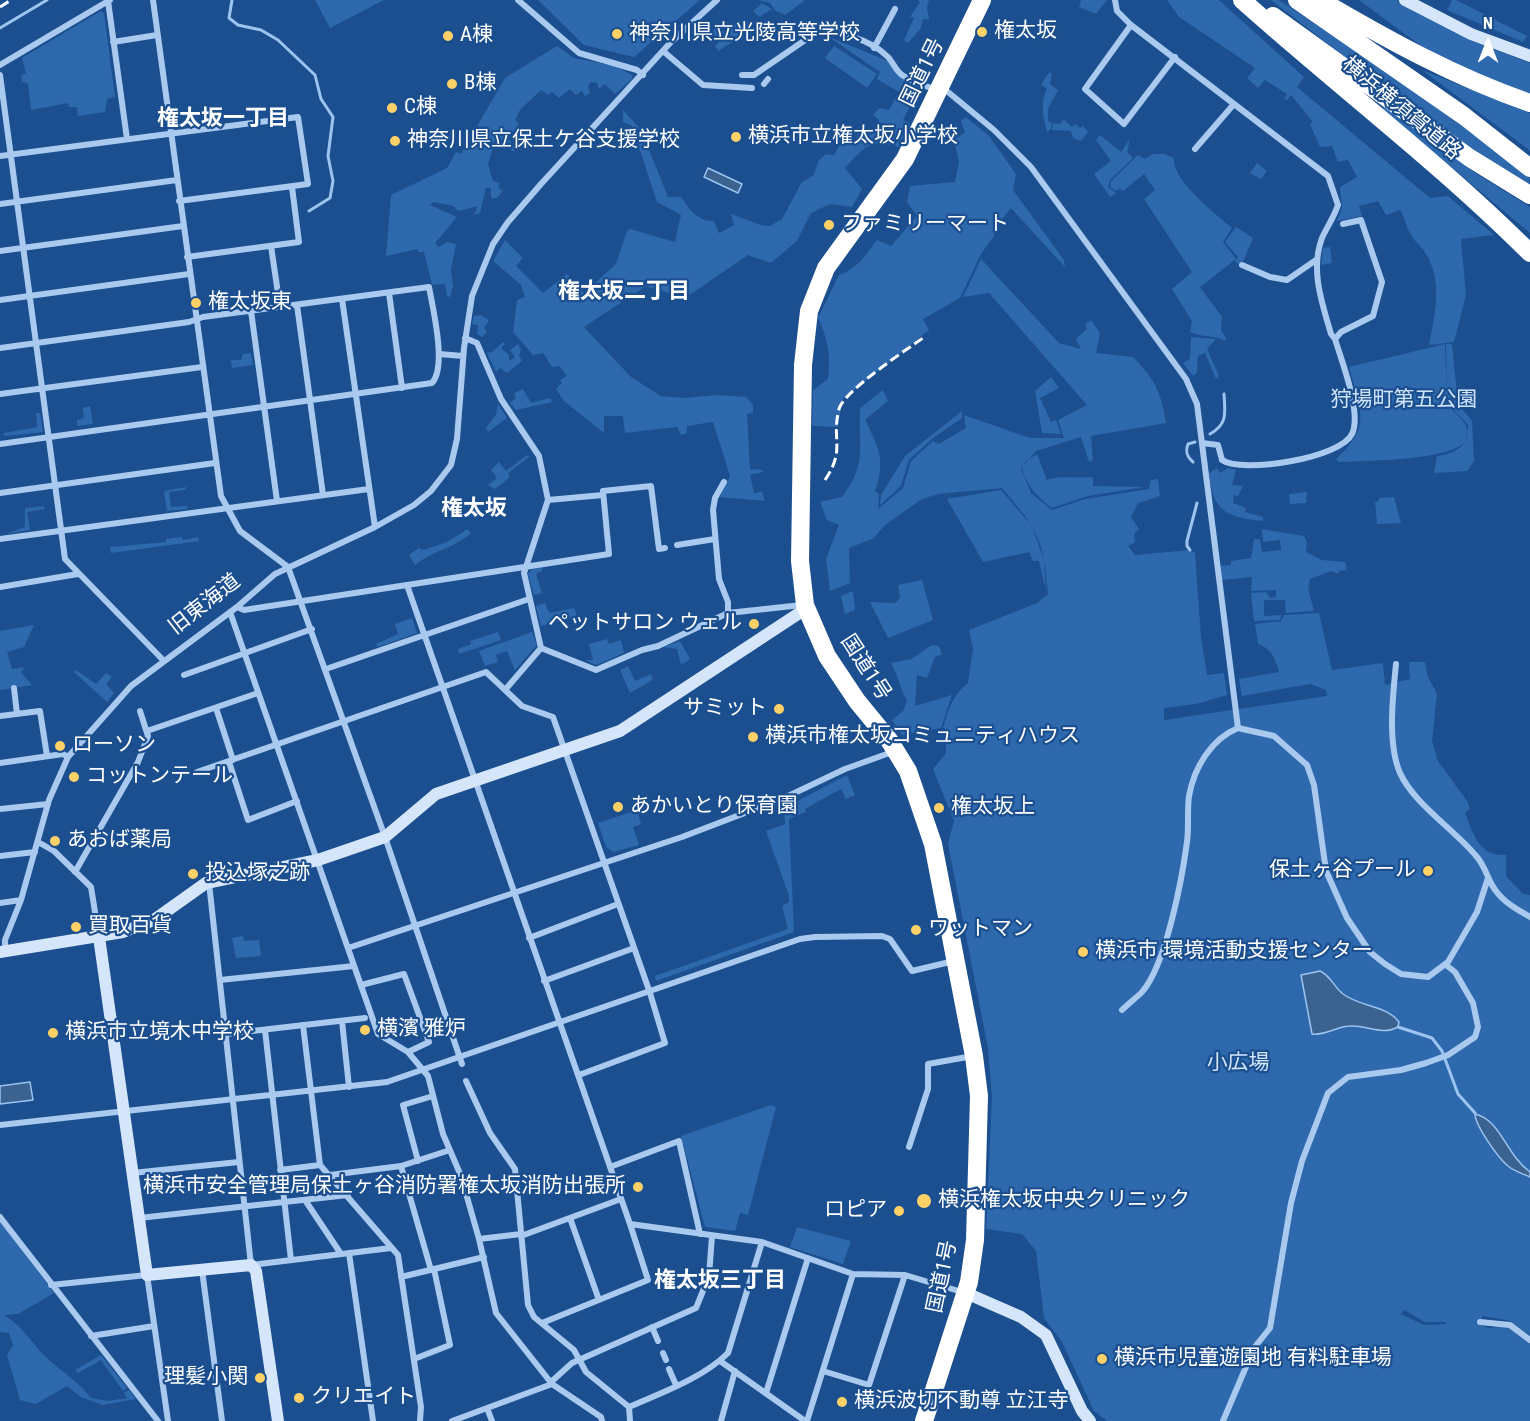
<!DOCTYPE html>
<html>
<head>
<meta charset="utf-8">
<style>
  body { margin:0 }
  #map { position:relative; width:1530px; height:1421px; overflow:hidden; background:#1b4f8f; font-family:"Roboto Condensed",sans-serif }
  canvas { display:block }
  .north { position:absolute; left:1458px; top:12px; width:60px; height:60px; -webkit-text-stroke:4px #1b4f8f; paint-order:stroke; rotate:0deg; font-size:16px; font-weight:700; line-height:24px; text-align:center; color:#fff }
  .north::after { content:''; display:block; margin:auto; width:21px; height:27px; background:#fff; clip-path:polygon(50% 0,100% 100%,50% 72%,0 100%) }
</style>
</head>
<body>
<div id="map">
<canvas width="1530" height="1421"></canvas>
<div class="north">N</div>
</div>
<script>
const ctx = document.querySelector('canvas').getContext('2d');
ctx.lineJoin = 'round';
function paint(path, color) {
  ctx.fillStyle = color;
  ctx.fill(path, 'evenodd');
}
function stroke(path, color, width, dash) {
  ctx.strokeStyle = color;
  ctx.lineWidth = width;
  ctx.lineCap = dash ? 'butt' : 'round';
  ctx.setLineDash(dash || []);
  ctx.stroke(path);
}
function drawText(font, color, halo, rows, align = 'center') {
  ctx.font = font + ' "Roboto Condensed","Noto Sans JP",sans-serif';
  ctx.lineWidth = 4.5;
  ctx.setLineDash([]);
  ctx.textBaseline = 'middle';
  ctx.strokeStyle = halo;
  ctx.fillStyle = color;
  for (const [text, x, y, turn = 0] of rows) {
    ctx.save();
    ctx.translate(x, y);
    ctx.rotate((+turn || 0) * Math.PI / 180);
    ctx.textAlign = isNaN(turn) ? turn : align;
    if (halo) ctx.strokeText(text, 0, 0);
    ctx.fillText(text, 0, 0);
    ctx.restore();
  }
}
const green = new Path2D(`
  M315 0H384L330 28Z
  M538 0H700L634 57 584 45Z
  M758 0H804V1L785 15 776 11 770 3Z
  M918 0H929L927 8 929 19H923L921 28 908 43 904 40 914 18 910 17 920 2Z
  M1081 0H1107L1096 14 1079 7Z
  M1167 0H1219L1304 77 1297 87 1430 198 1448 196 1494 235 1461 239 1466 295 1454 342 1429 345C1435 315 1443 282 1426 254 1422 247 1415 242 1411 235 1406 228 1405 218 1400 210L1386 215 1378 201 1359 206 1362 216 1337 221 1342 208 1340 187 1357 177 1348 160 1338 162 1332 146 1320 147 1310 124 1313 122 1291 95 1287 100 1284 99 1287 94 1265 80 1258 88 1247 78 1255 68 1179 17Z
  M1271 0H1279L1407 85 1530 177 1529 184C1438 129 1355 65 1271 0Z
  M1359 0H1397L1485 43V46L1530 63V95L1468 72 1424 48Z
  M1452 0H1456L1527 36 1523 42 1447 10Z
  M762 3 772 9 759 17 753 11Z
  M101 11 104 13 115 97 107 99 105 112 78 116 77 107H69L68 103 31 110 28 83 22 82 21 75 26 74 22 58Z
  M750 21 747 33 718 51 715 46 719 42 712 32 718 24 724 32 738 22 741 26Z
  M829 37 888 61 920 86 903 120 910 124 898 147C868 138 864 148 845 168L862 189 852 207 830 204 811 213 797 241 771 263 748 255 685 298 646 286 584 327 631 377 661 396 684 398 717 395 746 397 753 405V413L747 414 750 469 763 470V472L750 475 754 493 762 492 765 501 720 497 730 476 713 422 687 426V433L681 435 677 427 625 433 623 416H604V433L564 401 556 389 562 383 560 380 567 376 559 366 552 367 543 353 533 355 513 332 517 300 525 297 521 285 493 261 505 240 523 258 516 266 543 293 567 274 584 293 616 264 627 231 630 229 675 242 681 215 657 202 632 126 623 122V110L641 130 668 197H681C689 209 698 222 714 221L719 233 734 225 731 214 761 225 770 226 782 219 802 182 813 176 819 160 826 154 834 155 843 139 854 144 858 134 866 137 882 129 883 126 878 124 879 120 873 115 879 108 889 110 899 92 877 79 880 72Z
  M557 46 574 58 615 66 632 75V79L615 94 605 84 599 89 597 83 591 82 588 86 590 93 585 96 582 91 576 95 570 89 559 98 552 92 548 95 541 90 520 110 515 120 519 124 508 138 516 149 513 152 504 141 496 138 488 164 493 181 500 183 498 187 503 191 497 198H491V188H486L480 213 474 215 478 206 459 211 453 206 434 202 430 205 457 217 435 243 439 247 447 242 456 244 451 270 453 287 450 297 447 296 445 284 432 285 424 252H418V249L386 256 391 195 447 168 456 152 461 154 505 78Z
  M834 46 877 74 867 88 825 58Z
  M1422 70 1530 113V151L1528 149Z
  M1049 72 1052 74 1050 84 1058 90 1048 109V121L1052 123 1051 129 1047 132C1043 116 1040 104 1047 88L1041 85Z
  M1384 106 1474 172 1530 207V233L1383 110Z
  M966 117 989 136 1016 174 1013 190 1064 260 1065 267 1011 208 994 229V236L981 254 960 298 923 319 929 330 842 400 838 427 812 426 813 390 828 379C831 355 828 340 818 318L839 275C857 269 866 255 877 240L891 246 917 216 907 202 910 186 955 182 959 162 954 140 965 132 961 121Z
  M1063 119 1072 127 1075 124 1080 128 1083 126 1088 132 1081 141 1073 138 1071 131 1052 130 1053 123 1061 124Z
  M1100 135 1121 152 1130 139 1127 152 1133 158 1110 180 1108 187 1116 193 1110 197 1094 174 1111 161 1096 140Z
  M1153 154H1164L1174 158C1172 181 1216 214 1232 228L1223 242 1236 259 1200 287 1222 317 1221 330 1226 338 1225 341C1214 334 1202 338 1190 332L1192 321 1172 289 1192 272 1144 199 1155 190 1144 174 1123 191 1120 189 1116 191 1110 187 1111 181 1138 155 1145 159Z
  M1257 163 1267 171 1261 179 1250 173Z
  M1236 227 1253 238 1243 262 1239 265 1235 261 1238 257 1225 242Z
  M1330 247 1332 263 1321 265 1323 248Z
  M981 259 1059 343 1081 349 1076 339 1087 329 1085 324 1091 320 1100 333 1096 353 1133 357C1155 380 1161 391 1166 423L1091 436 1093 460 1089 462 1081 437 1036 451 1021 468 1031 493 1052 510 1085 499 1149 489 1151 480 1158 479 1160 496 1138 503 1131 517 1139 529 1134 534 1135 542 1128 546 1135 555 1190 550 1195 553 1201 637 1207 675 1224 673 1227 695 1196 704 1164 708V720L1327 696 1326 690 1310 684 1242 696 1239 679 1279 672C1275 658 1272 649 1258 644L1255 624 1281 621 1284 615 1319 613 1332 670 1383 663 1385 685 1410 679 1409 662H1425L1427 675 1437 694 1432 741 1438 761 1467 801 1470 808 1465 813C1473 833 1479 857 1506 855V876L1523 894 1530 895V1335L1510 1321 1483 1316 1478 1324 1488 1328 1508 1326 1530 1343V1421H1107L1094 1411 1062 1342 1044 1318 1036 1251 1022 1234 986 1229 992 1097 988 1048 948 844 954 821 933 769 946 753 945 728H943C948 709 953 695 968 683L973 648 969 630 1037 603 1048 594C1044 538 1037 529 1002 488L938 494 922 499 885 525 874 538 849 548 850 583 830 591 826 559 839 525 827 520 820 502 842 497C868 462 858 448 860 408L883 390 888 401 865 420C879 448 886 461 875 491L879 494 878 509 903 488 911 461 933 441 939 444 966 428 964 415 1030 438H1064L1058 420 1087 405 989 293 963 297ZM1404 1310 1425 1322H1447L1445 1324 1424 1325 1401 1314Z
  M481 315 489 320 484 328 487 332 482 337 477 334 478 325 472 324 474 316Z
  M1191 337 1216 339 1207 349 1219 376 1216 379 1205 353 1198 356 1197 373 1193 376 1183 363 1190 359Z
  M503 342 505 344 501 348 509 355V361L515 357 510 350 518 344 521 349 519 356 522 361 507 373 500 368 496 372 487 353 492 352Z
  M1445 344 1447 399 1446 344H1452L1458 404 1472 421 1474 461 1467 471 1434 473 1437 456C1458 453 1469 445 1468 425L1448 404C1453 414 1472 423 1467 438 1460 461 1360 461 1338 462L1336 459C1373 426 1360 410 1349 367Z
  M251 353 253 365 232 368 231 360H241L243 354Z
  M1051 377 1059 388 1040 398 1051 422 1056 420 1061 434 1042 433 1035 391Z
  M523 389 531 403 550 398 552 402 516 410 510 403 516 398 514 393Z
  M498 404 507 418 488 432 486 428 496 415Z
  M90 406 93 424 77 426V420L84 418 83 408Z
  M962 411V418L933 438 909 460 901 486 880 505 881 495 905 456Z
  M36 413H40L43 432 4 436V433L37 427Z
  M1037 454 1047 480C1062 475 1077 479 1093 477V486L1145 487 1088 496 1052 508C1037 496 1028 488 1022 468L1026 461Z
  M527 455 529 457 508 473 510 477 495 489 488 485 497 478 491 470 499 462 506 471Z
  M1217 468 1220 473 1228 468 1236 470 1232 485 1243 486 1238 496 1234 495 1233 503 1246 508 1245 512 1263 517V521C1226 517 1213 512 1209 473Z
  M186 487 185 490 169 492 171 507 187 506V509L167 511 164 491Z
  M1001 490 1032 526 1044 560 1046 591 1039 561H1033L1029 552 983 562 947 499Z
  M1307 492 1306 503 1290 504 1289 494Z
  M1394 497 1401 523 1377 524 1375 502 1379 501V498Z
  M44 506 45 509 27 512 30 530 5 534 25 527V508Z
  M467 529 471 533C455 548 432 551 415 565L409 555 419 548 422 550C439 546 453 540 467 529Z
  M1262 529 1304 536 1307 542 1306 552 1322 560 1345 562 1347 570 1339 571V574L1331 571 1310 579 1308 589 1314 611 1286 613 1285 600H1264V616L1281 615 1280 620 1254 621 1251 593 1266 592 1270 598 1276 597V590L1251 591 1252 577 1222 580 1220 566 1231 565V561L1251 558 1254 539H1260L1262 552 1281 550 1280 540 1263 542Z
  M182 537 183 540 198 537 199 541 111 553 110 547 166 542V539Z
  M542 567V571L536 574 542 593 534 595 528 574 531 570Z
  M922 580 933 620 888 638 870 602 896 603 900 597 898 585Z
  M853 591 855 610 845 614 841 596Z
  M545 603 549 613 574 608 577 616 541 626 536 606Z
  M412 618 417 633 378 647 376 644 398 634 395 624Z
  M34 625 24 647 7 652 12 669 25 667 21 672 32 685 0 690V631Z
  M498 632 501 640 459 654 458 649 471 644 470 641Z
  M532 632 537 645 515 670 507 651 496 655 498 662 485 666 479 651Z
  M607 639 609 644 621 640 624 653 596 665 585 660H593L589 644Z
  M680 641 690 659 681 665 677 649 663 647Z
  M932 645 939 646 942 654 935 657 927 678 917 675 915 706 952 695 941 728 902 735 892 720 903 711 907 701C900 688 898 676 891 663L911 659Z
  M628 666 635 681 651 674 653 680 630 693 620 670Z
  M76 670 96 684 106 673 112 677 106 684 114 693 107 702 74 672Z
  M847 775 855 795 846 799 841 789 805 809 806 812 789 819 794 932 656 981 655 976 788 929 782 906 789 902V896L766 831 785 824 784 808Z
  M637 810 641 824 633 827 639 845 614 852 606 847 598 823Z
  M243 936 244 941 259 940 261 956 236 958 232 938Z
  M771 1105 776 1107 748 1215 740 1213 735 1231 705 1227 681 1136Z
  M0 1221 54 1293 18 1314 4 1315C20 1325 28 1337 40 1351 56 1369 77 1379 91 1398L108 1401 127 1398 124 1393 129 1390 136 1399 103 1405 81 1397 67 1386 36 1404 20 1400 7 1355 13 1345 9 1333 0 1332Z
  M797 1227 851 1241 843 1264 790 1247Z
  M101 1355 127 1388 123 1391 101 1360 78 1373 75 1370Z`);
const water = new Path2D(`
  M708 168 742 184 738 193 704 177Z
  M1320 971C1331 976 1334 987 1343 994 1360 1007 1386 1005 1399 1022L1398 1027C1382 1036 1367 1025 1350 1026 1337 1026 1326 1036 1312 1034L1301 975Z
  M30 1082 33 1100 0 1104V1086Z
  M1475 1114C1501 1120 1506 1155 1530 1172V1177C1523 1174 1514 1171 1508 1166 1498 1158 1475 1125 1475 1114Z`);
const stream = new Path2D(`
  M232 0 229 18 238 25 261 30 278 40 315 75 321 99 333 117 328 156 333 181 330 198 309 211
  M0 28 47 0
  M1210 434C1228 424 1225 413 1224 394
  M1193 462C1187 457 1185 452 1188 444L1195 442
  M1190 550 1187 546V541L1197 503
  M1398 1027 1432 1038 1442 1051 1458 1094 1475 1113`);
const street = new Path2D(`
  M153 0 221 496 240 531 288 567 385 837 462 1064
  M518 0 579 53 637 70 643 75
  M1115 0 1117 11 1131 25 1328 176 1338 205C1334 217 1327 227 1322 238 1310 270 1322 303 1331 334L1335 339
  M108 1 127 139
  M1131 25 1085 89 1124 124 1175 57
  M113 42 157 35
  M874 48 895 9
  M663 51 703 85 752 88
  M0 65 110 0
  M0 75 65 559 164 661
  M742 75H754L814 34C836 28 871 40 888 57 893 62 895 70 902 75 913 82 925 86 937 90
  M764 84 768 79
  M942 87 994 130 1031 167 1186 379 1197 404 1238 728
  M1195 149 1234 104
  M0 156 298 117 308 184 179 201
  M0 204 177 180
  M271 246 280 307
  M0 251 183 226
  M187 257 299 242 292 187
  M1242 265 1270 277 1287 280 1316 260
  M389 293 402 388
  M342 299 375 527
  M0 300 189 274
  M297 305 323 495
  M251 311 277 501
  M465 338 477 343 501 399 539 456 548 500 524 573 541 648 596 670 642 650 658 646 728 613 802 605
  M0 348 189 322 203 317 429 287C433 309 447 367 432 383L0 444
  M439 354 463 356
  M0 394 202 367
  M1202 443 1218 445 1222 460C1242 474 1341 458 1352 434 1362 413 1342 362 1335 339L1341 332 1373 316 1382 282 1361 220 1343 224
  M724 482 715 498 713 510 719 579 728 602V613
  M0 493 215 463
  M548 500 603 495
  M0 539 369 489
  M677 545 715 539
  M407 585 630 1224 762 1242 853 1274 905 1275 962 1292
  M0 587 78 574
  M237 607 244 610 609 554 603 491 651 486 659 549 665 548
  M230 612 378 1034 408 1052 428 1076 443 1134 461 1176 479 1239 496 1313 552 1384 601 1417 602 1421
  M1396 664C1393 695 1387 743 1400 773 1414 804 1455 830 1477 857 1484 865 1487 876 1492 885 1501 901 1515 908 1530 917
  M326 669 529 599
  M184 675 312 629
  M14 688 17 714
  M505 690 541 648
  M216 708 233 760
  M0 716 40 711 47 756
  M147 731 258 693
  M229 762 248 820 297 801
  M0 763 63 754 68 757
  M197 772 486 672 522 706 553 717 650 993 665 1043 579 1075
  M0 809 48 804
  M38 842 54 851 91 887 99 937
  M0 856 35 852
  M75 872 138 762 148 736 140 711
  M209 883 251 1265 391 1248
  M0 903 21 900
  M529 938 618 904
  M348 948 682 837 784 798 845 769 895 751
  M5 951V940L21 900 49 800 68 757 131 686 237 607 275 574 375 527 414 505 431 491 451 465 457 439 464 348 472 296 493 244 508 222 541 184 671 42 717 0
  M220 980 354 966
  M544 981 634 948
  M361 985 404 974 429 1042 408 1052
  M1122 1010C1128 1004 1136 998 1142 992 1166 965 1182 879 1187 842 1189 827 1187 811 1189 796 1194 768 1211 739 1238 728L1274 736 1307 765 1314 785 1326 871 1347 918 1370 952 1385 964 1401 974 1428 977 1448 962 1477 912 1488 878
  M342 1021 349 1087
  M303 1025 320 1165 398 1255 421 1407 420 1421
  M265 1030 291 1260
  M226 1034 365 1018
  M466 1081 490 1133 515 1169 528 1305 534 1317 574 1350 586 1372 629 1407 630 1421
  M0 1125 387 1082 800 939 815 937 882 936 890 939 912 971 954 961
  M909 1147 928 1089V1064L973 1056
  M418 1161 403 1105 433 1096
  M401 1166 431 1270
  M610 1167 679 1141 700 1234
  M280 1170 320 1165
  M132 1173 239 1162
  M330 1175 401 1166 450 1150
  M305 1200 341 1254
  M0 1217 158 1421
  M139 1218 348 1195
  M570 1218 599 1300
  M521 1236 621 1199
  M479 1239 521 1234
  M349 1253 373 1421
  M202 1270 222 1421
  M401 1277 484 1257
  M51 1285 147 1275 168 1421
  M1480 1322 1510 1325 1530 1340
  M542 1323 648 1280 630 1224
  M652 1327 658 1341
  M91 1336 154 1326
  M663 1353 666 1360
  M414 1359 450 1345 434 1269
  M720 1361 805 1421
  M669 1369 676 1385
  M823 1371 869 1385 905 1275
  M551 1382 572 1363 696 1308 709 1276 712 1236
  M766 1393 808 1258
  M629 1407C661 1393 703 1378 728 1353L762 1242
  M487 1408 492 1421
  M452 1421 552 1384
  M721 1421 735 1371
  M807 1421 853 1274
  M1223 1421 1254 1348 1270 1328 1291 1203 1302 1161 1328 1093 1348 1077 1401 1070 1426 1063 1448 1055 1475 1037 1478 1027 1473 1003 1455 972 1446 965`);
const secondary = new Path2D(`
  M1405 0 1471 34 1530 56
  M99 937 147 1275 251 1265 256 1271 278 1421
  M0 952 123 932 154 920 206 883 318 860 385 837 436 794 620 731 807 608
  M966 1293 1021 1317 1046 1335 1082 1411 1090 1421`);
const highway = new Path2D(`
  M1242 0C1337 85 1440 163 1530 253
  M1297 0 1464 116 1530 168
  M1320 0C1388 40 1455 77 1530 103
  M1273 16 1470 158 1530 195
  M924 1421 969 1282 975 1240 979 1096 974 1056 933 844 908 771 889 740 857 701 827 656 805 605 800 561 803 365 809 311 826 268 905 159 982 0`);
const rail = new Path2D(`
  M0 7 11 0
  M825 480C846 449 831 440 839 409 844 391 906 350 923 338`);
const markers = [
  [982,32,6,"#ffd166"],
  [617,34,6,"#ffd166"],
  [448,36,6,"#ffd166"],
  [452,84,6,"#ffd166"],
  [392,108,6,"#ffd166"],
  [736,137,6,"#ffd166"],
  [395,141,6,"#ffd166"],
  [829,225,6,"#ffd166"],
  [196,303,6,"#ffd166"],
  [754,624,6,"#ffd166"],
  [779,709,6,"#ffd166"],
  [753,737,6,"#ffd166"],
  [60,746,6,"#ffd166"],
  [74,777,6,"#ffd166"],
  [618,807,6,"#ffd166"],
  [939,808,6,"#ffd166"],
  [55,841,6,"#ffd166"],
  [1428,871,6,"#ffd166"],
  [193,874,6,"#ffd166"],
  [76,927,6,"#ffd166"],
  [916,930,6,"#ffd166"],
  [1083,952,6,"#ffd166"],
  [365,1030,6,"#ffd166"],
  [53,1033,6,"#ffd166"],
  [638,1187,6,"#ffd166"],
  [924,1201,8,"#ffd166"],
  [899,1211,6,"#ffd166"],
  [1102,1359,6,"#ffd166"],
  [260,1378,6,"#ffd166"],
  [299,1398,6,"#ffd166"],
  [842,1402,6,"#ffd166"]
];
const poiNames = [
  ["権太坂",994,32],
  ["神奈川県立光陵高等学校",629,34],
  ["A棟",460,36],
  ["B棟",464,84],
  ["C棟",404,108],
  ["横浜市立権太坂小学校",748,137],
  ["神奈川県立保土ケ谷支援学校",407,141],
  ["ファミリーマート",841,225],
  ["権太坂東",208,303],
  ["ペットサロン ウェル",742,624,"right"],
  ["サミット",767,709,"right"],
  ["横浜市権太坂コミュニティハウス",765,737],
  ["ローソン",72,746],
  ["コットンテール",86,777],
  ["あかいとり保育園",630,807],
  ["権太坂上",951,808],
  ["あおば薬局",67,841],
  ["保土ヶ谷プール",1416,871,"right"],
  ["投込塚之跡",205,874],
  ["買取百貨",88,927],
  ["ワットマン",928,930],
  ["横浜市 環境活動支援センター",1095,952],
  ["横濱 雅炉",377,1030],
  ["横浜市立境木中学校",65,1033],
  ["横浜市安全管理局保土ヶ谷消防署権太坂消防出張所",626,1187,"right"],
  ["横浜権太坂中央クリニック",938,1201],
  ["ロピア",887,1211,"right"],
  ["横浜市児童遊園地 有料駐車場",1114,1359],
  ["理髪小関",248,1378,"right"],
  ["クリエイト",311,1398],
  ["横浜波切不動尊 立江寺",854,1402]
];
const streetNames = [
  ["国道1号",923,73,-64],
  ["横浜横須賀道路",1401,109,40],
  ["旧東海道",205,605,-38],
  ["国道1号",865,668,57],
  ["国道1号",943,1277,-78]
];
const parkNames = [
  ["狩場町第五公園",1404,401],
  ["小広場",1238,1064]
];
const neighbourhoodNames = [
  ["権太坂一丁目",223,119],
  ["権太坂二丁目",624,292],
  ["権太坂",474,509],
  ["権太坂三丁目",720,1281]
];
paint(green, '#2e69ad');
paint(water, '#3c6290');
stroke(water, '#9cc4f0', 1.5);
stroke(stream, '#9cc4f0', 3);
stroke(street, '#a9c9ee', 6);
stroke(secondary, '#d6e6fa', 12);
stroke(highway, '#fff', 18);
stroke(rail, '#fff', 3, [10, 4.5]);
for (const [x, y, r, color] of markers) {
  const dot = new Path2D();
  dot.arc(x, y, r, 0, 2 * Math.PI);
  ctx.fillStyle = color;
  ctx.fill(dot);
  stroke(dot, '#1b4f8f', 2);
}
drawText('21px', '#fff', '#1b4f8f', poiNames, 'left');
drawText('21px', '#fff', '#1b4f8f', streetNames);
drawText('21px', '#cfe3fa', '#1b4f8f', parkNames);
drawText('bold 22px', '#fff', '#1b4f8f', neighbourhoodNames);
</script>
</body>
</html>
